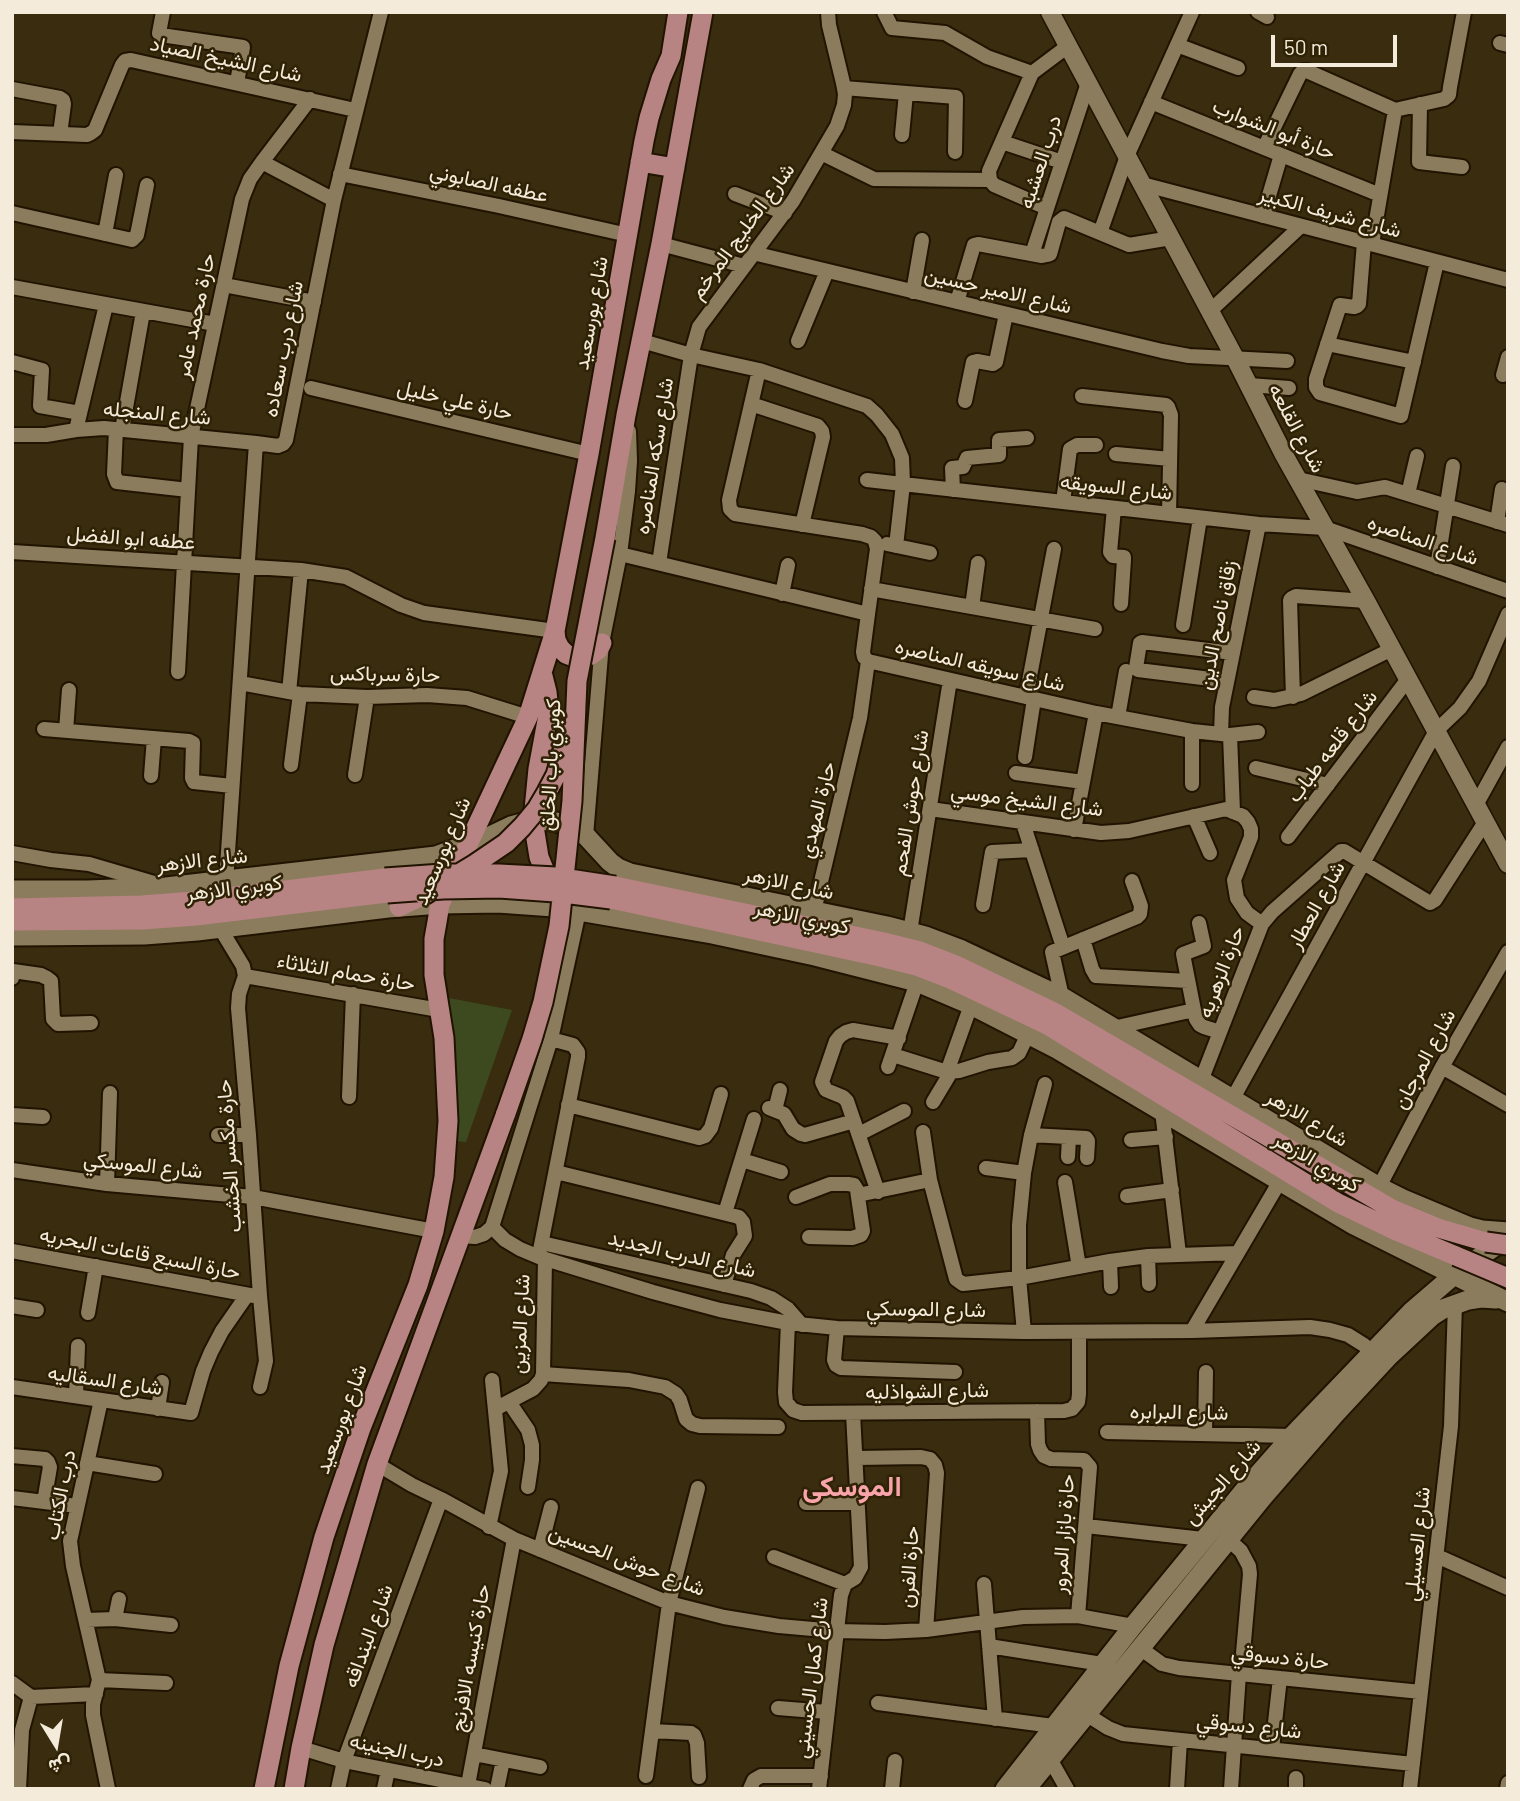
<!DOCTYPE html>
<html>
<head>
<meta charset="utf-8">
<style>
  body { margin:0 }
  #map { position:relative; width:1520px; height:1801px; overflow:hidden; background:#392c0f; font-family:Barlow,Vazirmatn,sans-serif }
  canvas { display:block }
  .frame { position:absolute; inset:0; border:14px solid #f4ebdb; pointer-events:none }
  .north { position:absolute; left:21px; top:1710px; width:70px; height:70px; -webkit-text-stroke:5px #2f2205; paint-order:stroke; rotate:169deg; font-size:19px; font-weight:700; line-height:28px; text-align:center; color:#f4ebdb }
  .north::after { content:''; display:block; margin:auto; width:24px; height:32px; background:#f4ebdb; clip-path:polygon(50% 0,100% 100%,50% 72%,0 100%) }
  .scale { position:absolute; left:1271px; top:35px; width:126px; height:32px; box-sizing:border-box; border:4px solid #f4ebdb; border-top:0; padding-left:9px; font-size:21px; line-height:24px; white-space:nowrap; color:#f4ebdb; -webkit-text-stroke:5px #2f2205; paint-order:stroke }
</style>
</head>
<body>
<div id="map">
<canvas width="1520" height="1801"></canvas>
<div class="frame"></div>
<div class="north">ش</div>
<div class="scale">50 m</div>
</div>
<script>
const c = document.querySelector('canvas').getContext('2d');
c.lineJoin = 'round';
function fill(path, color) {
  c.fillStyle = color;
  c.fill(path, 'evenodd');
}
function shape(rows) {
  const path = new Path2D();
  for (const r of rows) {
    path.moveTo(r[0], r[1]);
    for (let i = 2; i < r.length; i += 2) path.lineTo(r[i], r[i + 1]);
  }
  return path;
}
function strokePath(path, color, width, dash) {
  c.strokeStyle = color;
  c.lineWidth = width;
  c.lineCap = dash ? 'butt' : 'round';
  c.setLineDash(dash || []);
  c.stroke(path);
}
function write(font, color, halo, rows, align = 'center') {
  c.font = font + ' Barlow,Vazirmatn,sans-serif';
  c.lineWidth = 5;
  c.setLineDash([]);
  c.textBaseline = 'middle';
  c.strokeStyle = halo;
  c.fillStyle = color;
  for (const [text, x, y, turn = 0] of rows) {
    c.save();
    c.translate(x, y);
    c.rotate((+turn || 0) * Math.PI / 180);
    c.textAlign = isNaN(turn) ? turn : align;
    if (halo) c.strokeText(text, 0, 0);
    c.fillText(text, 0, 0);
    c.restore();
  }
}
const green = shape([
  [449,998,512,1010,466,1142,456,1141,457,1076]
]);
const primaryTunnel = shape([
  [1232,1126,1384,1215]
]);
const minor = shape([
  [163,12,159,33,161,35,243,47,237,83],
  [884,12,892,28,945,33,987,57,1032,73],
  [1258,12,1267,17],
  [1500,43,1508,45],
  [1177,45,1238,68],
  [844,88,956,97,955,152],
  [12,89,60,98,63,100,64,104,60,134],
  [1151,102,1380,195],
  [1420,104,1419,162,1462,167],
  [12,132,87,135,91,133,95,130,122,65,125,61,131,60,355,110],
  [902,135,906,93],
  [1002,142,1062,162],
  [1264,148,1300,74,1303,71,1307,71,1395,110,1444,99,1449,95,1450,87,1464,12],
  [821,153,874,179,990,180],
  [262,162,334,200],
  [340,174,499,206,628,235],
  [1142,184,1508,280],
  [735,194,785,213],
  [1047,208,994,185,990,180,989,171,1032,73,1068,46],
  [12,213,132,240,137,235,147,185],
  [1263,216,1281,155],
  [1100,233,1127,156,1192,12],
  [105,234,116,175],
  [1364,242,1359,304,1357,306,1354,307,1340,305,1316,379,1316,387,1320,393,1401,416,1437,262],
  [661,244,744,266],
  [1372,244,1395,110],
  [753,253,1162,351,1189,356,1287,361],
  [1032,254,1088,83],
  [224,285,314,302],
  [12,287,215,324],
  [913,292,922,240],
  [957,302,974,245,978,244,1042,256,1047,255,1050,254,1059,222,1064,218,1129,245,1171,238],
  [1210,311,1301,226],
  [642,341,691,355,759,370,867,406,877,415,892,434,902,458,903,484,896,546],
  [798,341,827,271],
  [1327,344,1414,362],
  [12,362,42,370,40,406,80,413],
  [759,370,729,500,730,509,735,514,862,534,871,537,875,541,877,549,868,614],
  [1503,375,1508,357],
  [1249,385,1289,388],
  [311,388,589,454],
  [1082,396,1166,405,1168,407,1171,415,1169,514],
  [965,401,973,362,977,361,993,364,996,362,1006,314],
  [751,404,818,426,822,431,823,437,802,525],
  [116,429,114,474,117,482,188,490],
  [76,430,106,305],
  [122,430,143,312],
  [12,435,46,435,76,430,104,428,256,443],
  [1116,454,1170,459],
  [1298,479,1357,492,1385,487,1508,525],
  [867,480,1259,524,1325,528,1508,591],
  [953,490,952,468,963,467,967,458,999,455,999,440,1027,438],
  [1408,494,1417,456],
  [1063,502,1070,449,1077,445,1096,445],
  [1114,508,1110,552,1113,556,1124,557,1124,560,1121,604],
  [1497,522,1502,489],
  [887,544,930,553],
  [12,552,301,570,346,577,401,605,424,613,555,631],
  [620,554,868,614,863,652,864,657,868,661,1096,713,1192,731,1221,734,1230,735,1258,732],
  [659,563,691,355,699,327,793,201,837,126,844,105,845,94,843,83,829,25,828,12],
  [1437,567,1453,466],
  [871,589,1095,629],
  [782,594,788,565],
  [972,607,978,563],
  [1183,625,1200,518],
  [178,672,191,437,242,199,250,179,262,162,310,99],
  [1227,681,1138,670,1136,668,1140,643,1142,642,1233,653],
  [240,683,300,694,367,697,427,695,467,698,528,717],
  [289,692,301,570],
  [1026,697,1054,549],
  [1254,697,1274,700,1301,694,1392,649],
  [1293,697,1290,600,1292,598,1296,596,1366,601],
  [1118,717,1126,671],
  [44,729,189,741,193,743,192,778,194,782,232,786],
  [66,731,69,690],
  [1221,734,1222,707,1259,524],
  [1230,735,1233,812],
  [1025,757,1034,699],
  [291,765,300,694],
  [1256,768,1328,785],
  [1016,773,1083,782],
  [355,775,367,697],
  [151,776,154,738],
  [1192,784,1192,731],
  [1476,805,1508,747],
  [930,809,1101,833,1129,831,1226,809,1243,816,1248,822,1251,829,1251,837,1234,880,1237,898,1247,913,1262,924],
  [1194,816,1210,853],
  [1023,823,1063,947],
  [1074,830,1096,713],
  [586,836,602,643,620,554,628,491,630,461,629,431],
  [1288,837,1408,679],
  [12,853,51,860,89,864,154,883],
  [226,881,256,443,278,446,283,444,286,440,334,200,381,12],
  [983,905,992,852,1032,850],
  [814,911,860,718,868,661],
  [1199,923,1204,946,1183,954,1194,1010,1196,1019,1200,1025,1204,1027,1220,1032],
  [220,928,243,966,245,976,239,994,238,1008,249,1135,260,1296,265,1351,266,1361,260,1387],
  [910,932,950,680],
  [1083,939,1092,969,1096,976,1188,981],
  [245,976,439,1010],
  [12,978,13,971,41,975,47,978,51,981,53,1019,58,1024,91,1023],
  [1062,997,1052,952,1137,917,1140,914,1141,906,1132,881],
  [1113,1028,1194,1010],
  [893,1055,947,1072,959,1071,988,1062,1012,1058,1019,1053,1028,1034],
  [888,1067,917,982],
  [1442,1067,1508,1105],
  [947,1072,971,1005],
  [1201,1081,1262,924,1272,912,1341,851,1344,851,1430,903,1435,900,1485,822],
  [349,1097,353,994],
  [1232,1100,1436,731,1460,708,1479,681,1508,614],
  [933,1102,951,1072],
  [568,1105,699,1138,705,1136,711,1128,721,1094],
  [769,1108,784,1114,793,1129,801,1134,805,1135,854,1121],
  [775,1110,780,1090],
  [1162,1111,1179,1254],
  [12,1115,43,1117],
  [923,1132,930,1180,956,1279,963,1284,1019,1278,1110,1261,1148,1256,1238,1253],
  [859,1134,904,1111],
  [218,1135,249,1135],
  [1031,1135,1086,1138,1088,1141,1087,1158],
  [1131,1140,1166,1137],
  [1068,1157,1069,1137],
  [742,1160,781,1172],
  [986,1168,1024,1173],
  [12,1170,107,1184,253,1197,434,1231],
  [556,1172,739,1217,743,1222,745,1236,733,1255,724,1285],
  [1065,1182,1079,1267],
  [107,1184,110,1093],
  [1379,1187,1442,1067,1508,952],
  [878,1192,847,1101,843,1097,826,1090,822,1082,836,1041,840,1036,846,1032,853,1030,899,1038],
  [858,1195,930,1180],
  [1127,1196,1172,1190],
  [796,1197,830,1184,848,1184,854,1185,857,1190,863,1231,861,1235,852,1238,809,1237],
  [725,1213,754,1119],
  [492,1227,505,1240,520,1249,539,1257,653,1292,720,1310,788,1323,837,1328,1024,1332,1192,1331,1310,1327,1330,1330,1348,1335,1364,1345,1371,1352],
  [460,1236,475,1237,484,1234,492,1227,551,1039,579,911],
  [542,1243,751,1291,771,1298,788,1309,802,1325],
  [540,1250,578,1057,578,1052,573,1045,551,1039],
  [12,1251,255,1296],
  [1148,1256,1149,1284],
  [1110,1261,1111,1287],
  [12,1306,37,1310],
  [88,1313,96,1266],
  [788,1323,785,1392,786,1402,793,1410,802,1413,1064,1411,1072,1409,1078,1402,1079,1394,1079,1332],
  [837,1328,834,1360,836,1365,841,1368,955,1372],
  [1192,1331,1280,1181],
  [1024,1332,1019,1278,1019,1225,1024,1173,1031,1135,1045,1084],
  [543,1374,629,1380,665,1387,676,1394,680,1400,686,1419,692,1424,700,1426,778,1427],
  [12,1387,191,1413,203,1371,211,1352,222,1331,247,1295],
  [76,1396,78,1346],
  [101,1400,70,1541,73,1566,99,1680,93,1704,93,1715,108,1789],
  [509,1402,528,1430,532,1445,532,1460,528,1487],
  [158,1409,162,1382],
  [495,1409,533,1389,541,1380,543,1374,545,1259],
  [1037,1411,1038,1444,1040,1450,1044,1456,1051,1459,1084,1460,1090,1467,1078,1616],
  [1107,1432,1292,1436],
  [1205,1433,1206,1372],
  [12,1456,45,1459,48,1462,50,1467,44,1502],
  [856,1458,921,1457,930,1459,935,1465,937,1473,926,1630],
  [87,1463,155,1474],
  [377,1464,412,1485,441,1499,514,1539,669,1603,724,1617,779,1626,835,1631,885,1632,926,1630,1023,1617,1078,1616,1133,1626],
  [12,1498,77,1506],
  [806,1503,858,1503],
  [1086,1526,1203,1539],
  [489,1527,501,1471,492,1380],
  [1229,1540,1241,1551,1249,1566,1250,1574,1243,1653],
  [540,1550,551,1507],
  [1437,1556,1508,1588],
  [774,1557,845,1584],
  [984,1584,995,1719],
  [115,1619,119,1599],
  [86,1620,115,1619,171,1625],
  [989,1646,1102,1664],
  [1140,1648,1162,1664,1179,1668,1421,1692],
  [99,1680,166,1683],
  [12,1683,31,1697,96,1694],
  [878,1703,1053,1726],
  [778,1708,827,1712],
  [1086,1714,1108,1728,1123,1734,1413,1764],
  [652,1731,691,1733,694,1735,697,1743,699,1777],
  [301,1748,344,1761,485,1789],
  [1272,1749,1280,1678],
  [474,1754,540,1767],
  [1050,1759,1067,1789],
  [646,1776,669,1603,698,1488],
  [468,1785,514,1539],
  [19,1789,22,1730,31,1697],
  [338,1789,344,1761,441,1499],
  [384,1789,388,1770],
  [497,1789,503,1760],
  [750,1789,754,1780,761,1776,821,1776],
  [819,1789,841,1595,845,1584,855,1578,861,1567,853,1413],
  [892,1789,895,1761],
  [1177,1789,1180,1740],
  [1231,1789,1239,1674],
  [1296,1789,1296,1778],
  [1410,1789,1451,1426,1455,1304],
  [1507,1789,1508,1783]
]);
const tertiary = shape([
  [1050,12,1235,358,1283,453,1366,601,1508,864]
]);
const secondary = shape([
  [12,890,88,890,166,887,436,856,490,836,511,826,533,820,553,821,569,826,586,836,610,862,618,868,630,873,887,926,925,936,962,950,1062,997,1379,1187,1403,1199,1470,1227,1482,1230,1508,1232],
  [12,936,144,935,197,931,388,908,440,904,498,903,554,907,579,911,712,934,815,956,917,982,971,1005,1057,1049,1354,1225,1508,1302],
  [1005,1789,1133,1626,1247,1487,1292,1436,1411,1312,1454,1275,1507,1238],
  [1026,1789,1263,1497,1336,1413,1389,1356,1432,1316,1443,1309,1468,1300,1481,1298,1496,1299]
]);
const primary = shape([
  [640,162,675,168],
  [605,538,626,415,661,244,703,12],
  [555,631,556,640,560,648,566,654,574,657,583,658,591,655,598,650,602,643],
  [543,676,547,692,549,710,538,769,533,820,539,857,552,889],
  [615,886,884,942,920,951,956,965,1054,1012,1392,1209,1438,1228,1486,1242],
  [611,899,880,957,916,966,950,979,1047,1025,1338,1203,1394,1230,1456,1256],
  [399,907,424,895],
  [12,908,142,905,194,901,385,878],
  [12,921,143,920,196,916,387,893],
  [264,1789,289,1666,324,1537,361,1428,418,1285,434,1231,444,1177,448,1121,444,1038,434,975,434,939,437,922,440,904,528,717,555,631,589,454,644,141,649,118,661,79,671,56,678,12],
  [294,1789,301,1748,324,1645,377,1464,506,1113]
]);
const primaryBridge = shape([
  [385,878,442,874,499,874,556,877,615,886],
  [387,893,443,889,499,888,555,892,611,899],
  [424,895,475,864,506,843,522,827,537,809,547,792,556,775,568,734],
  [506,1113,532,1039,543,1002,559,926,572,801,577,681,605,538],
  [1486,1242,1508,1245],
  [1456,1256,1508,1278]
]);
const streetNames = [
  ["شارع الشيخ الصياد",226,59,12],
  ["حارة أبو الشوارب",1274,129,22],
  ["درب العشبه",1040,162,-72],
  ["عطفه الصابوني",489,183,12],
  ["شارع شريف الكبير",1330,212,15],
  ["شارع الخليج المرخم",742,231,-54],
  ["شارع الامير حسين",998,290,13],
  ["شارع بورسعيد",591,313,-80],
  ["حارة محمد عامر",195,316,-78],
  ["شارع درب سعاده",283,349,-79],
  ["حارة علي خليل",455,400,13],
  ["شارع المنجله",157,413,5],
  ["شارع القلعه",1297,428,62],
  ["شارع سكه المناصره",654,456,-81],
  ["شارع السويقه",1116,487,6],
  ["عطفه ابو الفضل",131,538,4],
  ["شارع المناصره",1423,540,19],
  ["زقاق ناصح الدين",1217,625,-79],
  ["شارع سويقه المناصره",980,665,13],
  ["حارة سرباكس",385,674,1],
  ["شارع قلعه طباب",1332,746,-53],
  ["كوبري باب الخلق",550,765,-87],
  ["شارع الشيخ موسي",1027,800,7],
  ["شارع حوش الفحم",910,803,-81],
  ["حارة المهدي",817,810,-76],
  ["شارع بورسعيد",442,851,-67],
  ["شارع الازهر",202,860,-6],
  ["شارع الازهر",789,883,12],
  ["كوبري الازهر",234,888,-7],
  ["شارع العطار",1316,905,-61],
  ["كوبري الازهر",802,917,12],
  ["حارة حمام الثلاثاء",346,972,10],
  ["حارة الزهريه",1221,972,-69],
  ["شارع المرجان",1424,1059,-62],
  ["شارع الازهر",1307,1118,31],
  ["حارة مكسر الخشب",229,1156,-94],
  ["كوبري الازهر",1317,1162,31],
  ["شارع الموسكي",143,1165,6],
  ["حارة السبع قاعات البحريه",140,1253,11],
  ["شارع الدرب الجديد",682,1254,13],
  ["شارع الموسكي",926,1309,1],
  ["شارع المزين",520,1324,-87],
  ["شارع السقاليه",105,1380,8],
  ["شارع الشواذليه",927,1391,-1],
  ["شارع البرابره",1179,1412,1],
  ["شارع بورسعيد",341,1419,-70],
  ["شارع الجيش",1222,1482,-49],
  ["درب الكتاب",60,1495,-79],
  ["حارة بازار المرور",1063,1534,-86],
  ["شارع العسيلي",1417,1544,-84],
  ["شارع حوش الحسين",627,1560,21],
  ["حارة الفرن",909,1567,-86],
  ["شارع البنداقه",368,1636,-70],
  ["حارة دسوقي",1280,1657,6],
  ["حارة كنيسه الافرنج",470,1658,-80],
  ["شارع كمال الحسيني",811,1678,-83],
  ["شارع دسوقي",1249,1726,6],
  ["درب الجنينه",397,1750,12]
];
const districtNames = [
  ["الموسكى",852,1487]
];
fill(green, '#3d491f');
strokePath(primaryTunnel, '#55492e', 19, [19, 10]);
strokePath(minor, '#201400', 18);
strokePath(tertiary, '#201400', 21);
strokePath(secondary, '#201400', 23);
strokePath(primary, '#201400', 23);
strokePath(minor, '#8c7c5e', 14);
strokePath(tertiary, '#8c7c5e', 18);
strokePath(secondary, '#8c7c5e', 19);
strokePath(primary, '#b78483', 19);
strokePath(primaryBridge, '#201400', 23, []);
strokePath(primaryBridge, '#b78483', 19);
write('21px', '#f4ebdb', '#2f2205', streetNames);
write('bold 28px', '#f8a4aa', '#2f2205', districtNames);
</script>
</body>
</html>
